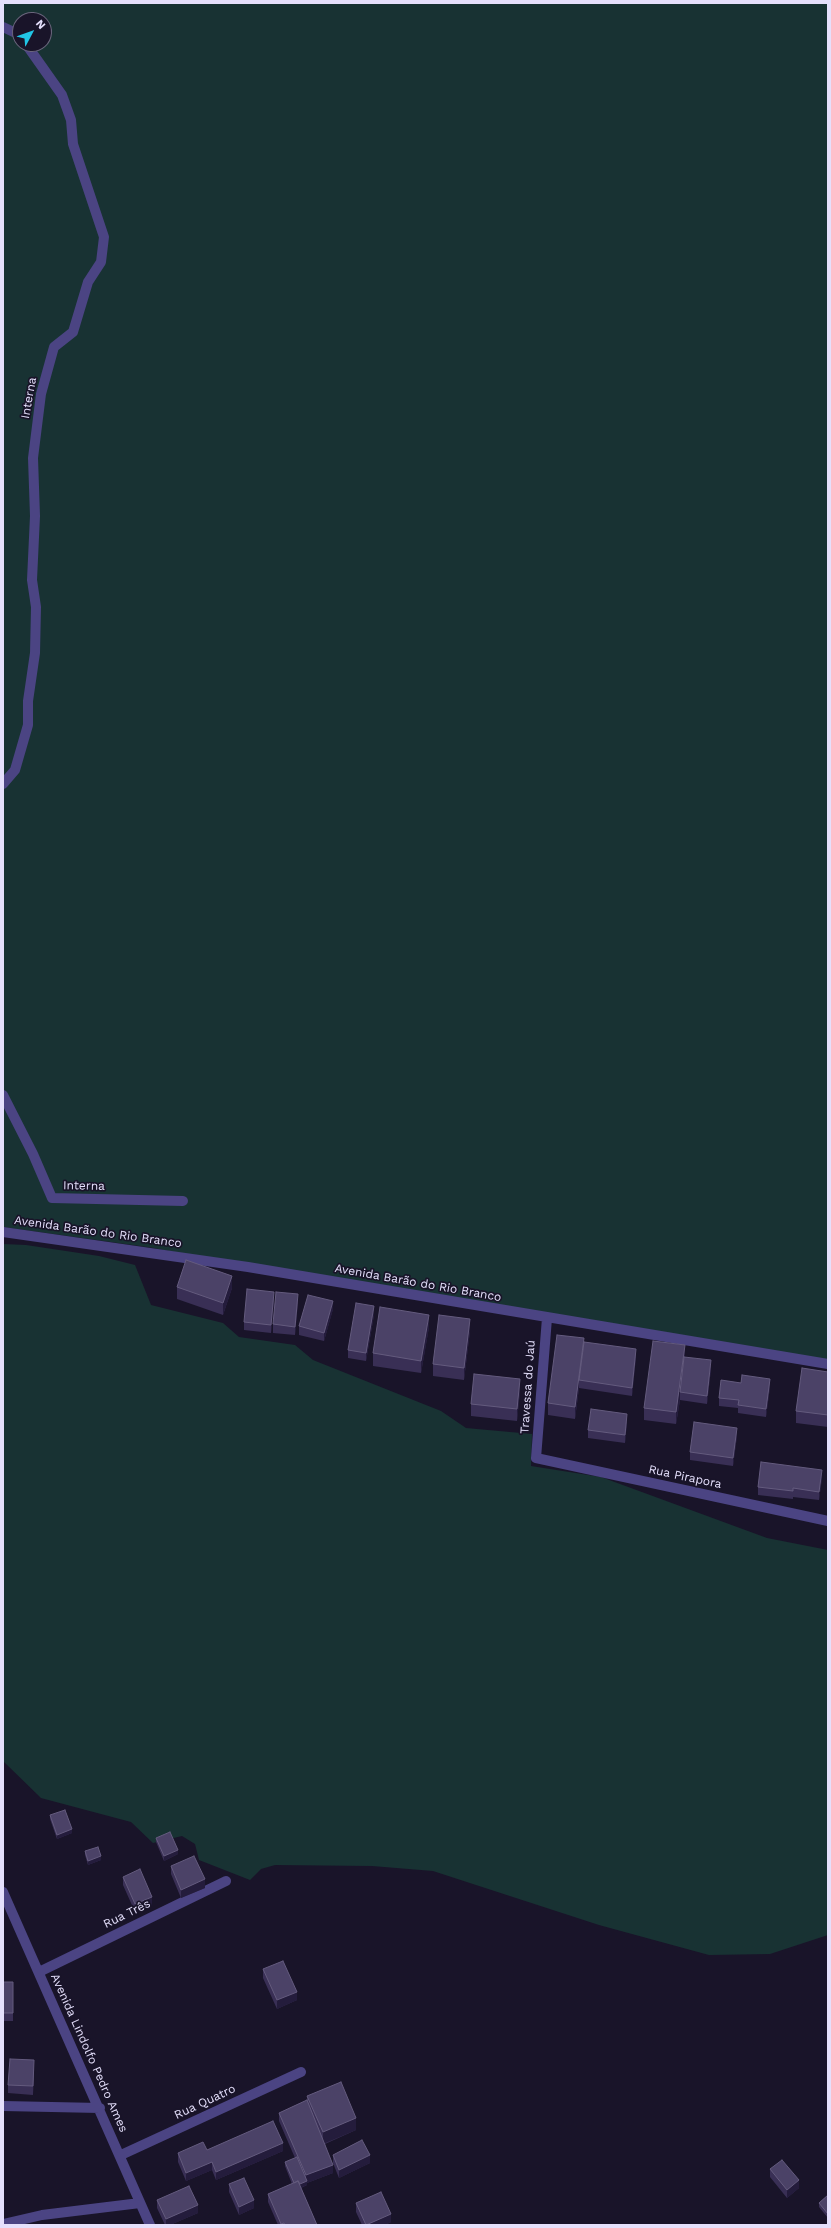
<!DOCTYPE html>
<html>
<head>
<meta charset="utf-8">
<style>
  body { margin:0 }
  #map { position:relative; width:831px; height:2228px; overflow:hidden; background:#191429; font-family:"Work Sans",sans-serif }
  canvas { display:block }
  .frame { position:absolute; inset:0; border:4px solid #e5e0fc; pointer-events:none }
  .north { position:absolute; left:12px; top:12px; width:40px; height:40px; box-sizing:border-box; background:#191429; border:1px solid #6b667d; border-radius:50%; rotate:49deg; font-size:11px; font-weight:700; line-height:16px; text-align:center; color:#e5e0fc }
  .north::after { content:''; display:block; margin:auto; width:14px; height:18px; background:#21c5e6; clip-path:polygon(50% 0,100% 100%,50% 72%,0 100%) }
</style>
</head>
<body>
<div id="map">
<canvas width="831" height="2228"></canvas>
<div class="frame"></div>
<div class="north">N</div>
</div>
<script>
const c = document.querySelector('canvas').getContext('2d');
c.lineJoin = 'round';
function fill(path, color) {
  c.fillStyle = color;
  c.fill(path, 'evenodd');
}
function shape(rows) {
  const path = new Path2D();
  for (const r of rows) {
    path.moveTo(r[0], r[1]);
    for (let i = 2; i < r.length; i += 2) path.lineTo(r[i], r[i + 1]);
  }
  return path;
}
function strokePath(path, color, width, dash) {
  c.strokeStyle = color;
  c.lineWidth = width;
  c.lineCap = dash ? 'butt' : 'round';
  c.setLineDash(dash || []);
  c.stroke(path);
}
function write(font, color, halo, rows, align = 'center') {
  c.font = font + ' "Work Sans",sans-serif';
  c.lineWidth = 3.5;
  c.setLineDash([]);
  c.textBaseline = 'middle';
  c.strokeStyle = halo;
  c.fillStyle = color;
  for (const [text, x, y, turn = 0] of rows) {
    c.save();
    c.translate(x, y);
    c.rotate((+turn || 0) * Math.PI / 180);
    c.textAlign = isNaN(turn) ? turn : align;
    if (halo) c.strokeText(text, 0, 0);
    c.fillText(text, 0, 0);
    c.restore();
  }
}
const green = shape([
  [3,3,828,3,828,1360,248,1267,154,1248,3,1227],
  [20,20,44,20,44,44,20,44],
  [3,1244,26,1245,99,1256,135,1265,151,1305,223,1323,239,1337,295,1345,313,1360,441,1411,466,1428,532,1434,531,1466,601,1477,767,1538,828,1550,828,1935,770,1954,709,1955,599,1925,433,1871,372,1866,275,1865,261,1869,250,1880,199,1860,195,1844,182,1836,153,1843,131,1822,41,1798,3,1761]
]);
const minor = shape([
  [3,27,20,35],
  [3,784,15,770,28,725,28,701,35,653,36,607,32,580,35,516,33,458,41,394,54,347,73,332,88,282,101,262,104,237,73,144,71,120,62,95,26,44],
  [3,1095,33,1154,52,1198,183,1201],
  [3,1232,248,1267,828,1364],
  [547,1318,536,1458,828,1521],
  [3,1892,150,2225],
  [39,1972,226,1881],
  [3,2106,100,2108],
  [121,2155,301,2072],
  [3,2224,42,2215,140,2203]
]);
const wall = shape([
  [177,1287,232,1288,223,1315,177,1299],
  [274,1300,271,1333,244,1330,244,1322],
  [298,1302,295,1335,273,1333,273,1324],
  [333,1309,324,1341,299,1335,299,1326],
  [374,1315,366,1361,348,1358,348,1350],
  [429,1327,421,1373,373,1366,373,1353],
  [470,1331,464,1380,433,1376,433,1364],
  [584,1342,636,1357,632,1396,579,1388,575,1419,548,1415,548,1403],
  [685,1357,711,1369,707,1404,680,1400,676,1424,644,1420,644,1408],
  [828,1372,828,1427,796,1423,796,1411],
  [741,1383,770,1387,766,1417,738,1413,738,1408,719,1406,719,1398],
  [520,1391,517,1421,471,1416,471,1404],
  [627,1422,625,1443,588,1438,588,1430],
  [737,1436,733,1466,690,1460,690,1452],
  [822,1478,819,1500,793,1497,793,1499,758,1495,758,1487],
  [50,1815,72,1833,57,1839,50,1819],
  [156,1838,178,1854,164,1861,156,1842],
  [85,1851,101,1860,88,1865,85,1855],
  [171,1866,205,1888,181,1898,171,1874],
  [123,1877,152,1905,135,1912,123,1885],
  [263,1969,297,2000,277,2009,263,1978],
  [3,1982,13,1982,13,2021,3,2021],
  [34,2069,33,2095,8,2093,8,2085],
  [307,2096,356,2130,325,2144,333,2173,307,2183,307,2185,301,2188,317,2225,278,2225,268,2202,268,2194,292,2184,285,2166,285,2162,295,2158,279,2121,279,2113,307,2100],
  [207,2150,283,2151,216,2180,212,2170,186,2181,178,2162,178,2153],
  [333,2155,370,2163,339,2178,333,2163],
  [770,2169,799,2188,787,2198,770,2177],
  [229,2184,254,2208,239,2215,229,2192],
  [828,2195,828,2218,819,2207,819,2203],
  [157,2200,198,2213,170,2225,165,2225,157,2208],
  [356,2203,391,2222,385,2225,362,2225,356,2212]
]);
const shadedWall = shape([
  [232,1276,232,1288,223,1315,223,1303],
  [274,1292,274,1300,271,1333,271,1325],
  [298,1294,298,1302,295,1335,295,1327],
  [333,1301,333,1309,324,1341,324,1333],
  [374,1306,374,1315,366,1361,366,1353],
  [429,1315,429,1327,421,1373,421,1361],
  [470,1319,470,1331,464,1380,464,1368],
  [584,1338,584,1350,579,1380,579,1388,575,1419,575,1407],
  [685,1345,685,1357,680,1392,680,1400,676,1424,676,1412],
  [636,1349,636,1357,632,1396,632,1388],
  [711,1360,711,1369,707,1404,707,1396],
  [520,1379,520,1391,517,1421,517,1409],
  [770,1379,770,1387,766,1417,766,1409],
  [627,1414,627,1422,625,1443,625,1435],
  [737,1428,737,1436,733,1466,733,1458],
  [822,1470,822,1478,819,1500,819,1492],
  [72,1829,72,1833,57,1839,57,1835],
  [178,1850,178,1854,164,1861,164,1856],
  [101,1856,101,1860,88,1865,88,1861],
  [205,1879,205,1888,181,1898,181,1890],
  [152,1897,152,1905,135,1912,135,1904],
  [297,1992,297,2000,277,2009,277,2000],
  [34,2060,34,2069,33,2095,33,2086],
  [356,2118,356,2130,323,2144,323,2132],
  [283,2143,283,2151,216,2180,216,2172],
  [370,2155,370,2163,339,2178,339,2170],
  [212,2162,212,2170,186,2181,186,2173],
  [333,2165,333,2173,307,2183,307,2185,295,2190,295,2186,306,2181,306,2175],
  [799,2180,799,2188,787,2198,787,2190],
  [254,2200,254,2208,239,2215,239,2207],
  [198,2205,198,2213,170,2225,166,2225,166,2219],
  [391,2214,391,2222,385,2225,366,2225]
]);
const building = shape([
  [186,1260,232,1276,223,1303,177,1287,186,1260],
  [247,1289,274,1292,271,1325,244,1322,247,1289],
  [276,1292,298,1294,295,1327,273,1324,276,1292],
  [308,1295,333,1301,324,1333,299,1326,308,1295],
  [356,1303,374,1306,366,1353,348,1350,356,1303],
  [380,1307,429,1315,421,1361,373,1353,380,1307],
  [439,1315,470,1319,464,1368,433,1364,439,1315],
  [557,1335,584,1338,575,1407,548,1403,557,1335],
  [653,1341,685,1345,676,1412,644,1408,653,1341],
  [584,1342,636,1349,632,1388,579,1380,584,1342],
  [684,1357,711,1360,707,1396,680,1392,684,1357],
  [802,1368,828,1372,828,1415,796,1411,802,1368],
  [474,1374,520,1379,517,1409,471,1404,474,1374],
  [742,1375,770,1379,766,1409,738,1405,739,1400,719,1398,721,1380,741,1383,742,1375],
  [591,1409,627,1414,625,1435,588,1430,591,1409],
  [694,1422,737,1428,733,1458,690,1452,694,1422],
  [761,1462,822,1470,819,1492,793,1488,793,1491,758,1487,761,1462],
  [65,1810,72,1829,57,1835,50,1815,65,1810],
  [170,1832,178,1850,164,1856,156,1838,170,1832],
  [98,1847,101,1856,88,1861,85,1851,98,1847],
  [194,1856,205,1879,181,1890,171,1866,194,1856],
  [140,1869,152,1897,135,1904,123,1877,140,1869],
  [283,1961,297,1992,277,2000,263,1969,283,1961],
  [3,1982,13,1982,13,2013,3,2013,3,1982],
  [10,2059,34,2060,33,2086,8,2085,10,2059],
  [341,2082,356,2118,323,2132,307,2096,341,2082],
  [307,2100,333,2165,306,2175,279,2113,307,2100],
  [273,2121,283,2143,216,2172,212,2162,186,2173,178,2153,203,2142,207,2150,273,2121],
  [362,2140,370,2155,339,2170,333,2155,362,2140],
  [297,2157,307,2181,300,2184,298,2181,294,2183,285,2162,297,2157],
  [782,2160,799,2180,787,2190,770,2169,782,2160],
  [244,2178,254,2200,239,2207,229,2184,244,2178],
  [298,2181,317,2225,285,2225,284,2223,281,2224,268,2194,298,2181],
  [189,2186,198,2205,166,2219,157,2200,189,2186],
  [381,2192,391,2214,366,2225,356,2203,381,2192],
  [828,2195,828,2214,819,2203,828,2195]
]);
const streetNames = [
  ["Interna",29,398,-80],
  ["Interna",84,1186,1],
  ["Avenida Barão do Rio Branco",98,1232,8],
  ["Avenida Barão do Rio Branco",418,1283,10],
  ["Travessa do Jaú",528,1387,-86],
  ["Rua Pirapora",685,1477,12],
  ["Rua Três",127,1914,-26],
  ["Avenida Lindolfo Pedro Ames",89,2053,66],
  ["Rua Quatro",205,2102,-25]
];
fill(green, '#183233');
strokePath(minor, '#4b4483', 10);
fill(wall, '#392f55');
fill(shadedWall, '#241c3c');
fill(building, '#4b4267');
strokePath(building, '#645b7e', 1);
write('12px', '#e5e0fc', '#191429', streetNames);
</script>
</body>
</html>
